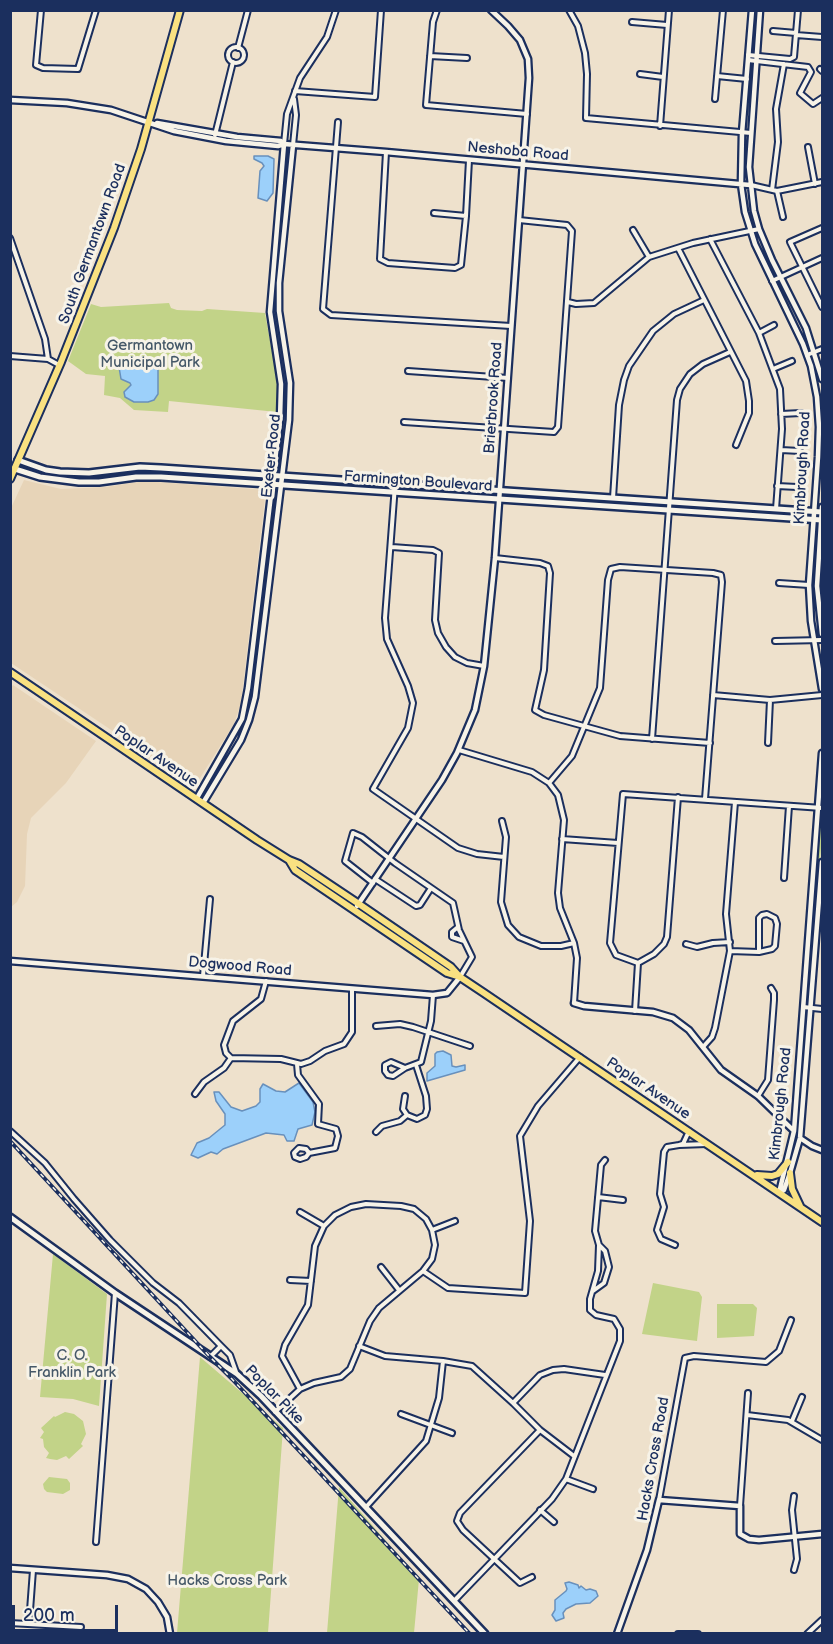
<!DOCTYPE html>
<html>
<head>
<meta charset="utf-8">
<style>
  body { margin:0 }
  #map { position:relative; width:833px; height:1644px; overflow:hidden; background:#eee1cc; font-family:"Balsamiq Sans",sans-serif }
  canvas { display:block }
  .frame { position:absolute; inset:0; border:12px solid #1b2f5e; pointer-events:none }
  .scale { position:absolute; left:12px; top:1605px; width:106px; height:27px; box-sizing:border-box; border:3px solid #1b2f5e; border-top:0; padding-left:8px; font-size:18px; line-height:21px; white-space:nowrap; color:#1b2f5e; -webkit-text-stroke:4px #f7f3e8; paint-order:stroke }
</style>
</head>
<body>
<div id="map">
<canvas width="833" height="1644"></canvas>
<div class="frame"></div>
<div class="scale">200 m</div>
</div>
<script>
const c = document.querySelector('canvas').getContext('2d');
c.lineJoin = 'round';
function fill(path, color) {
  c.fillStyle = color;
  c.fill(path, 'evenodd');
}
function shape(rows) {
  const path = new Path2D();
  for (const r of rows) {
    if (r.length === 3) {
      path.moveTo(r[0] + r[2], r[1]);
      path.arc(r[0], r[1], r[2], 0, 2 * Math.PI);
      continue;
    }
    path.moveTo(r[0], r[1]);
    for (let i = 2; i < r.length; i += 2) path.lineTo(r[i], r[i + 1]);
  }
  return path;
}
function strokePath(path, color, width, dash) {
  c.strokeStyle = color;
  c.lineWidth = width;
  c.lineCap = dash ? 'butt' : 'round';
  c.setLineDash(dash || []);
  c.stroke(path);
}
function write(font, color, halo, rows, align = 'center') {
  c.font = font + ' "Balsamiq Sans",sans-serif';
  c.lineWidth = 6;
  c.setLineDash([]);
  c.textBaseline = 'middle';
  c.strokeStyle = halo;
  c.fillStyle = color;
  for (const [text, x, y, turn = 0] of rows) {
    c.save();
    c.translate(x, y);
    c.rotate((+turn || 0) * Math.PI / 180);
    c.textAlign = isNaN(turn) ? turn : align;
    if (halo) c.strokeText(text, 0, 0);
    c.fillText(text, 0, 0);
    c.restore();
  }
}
const built = shape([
  [24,480,61,489,106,487,144,481,266,490,241,703,234,724,195,786,11,663,11,508],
  [13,685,96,741,66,783,31,818,27,834,25,886,17,902,11,907,10,689]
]);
const green = shape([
  [169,303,171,308,177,310,202,311,207,309,265,313,277,379,277,412,169,401,168,412,134,410,120,398,104,395,105,376,86,374,68,361,91,304,101,307],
  [821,815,821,848,809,1001,808,967],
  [53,1254,107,1294,99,1406,73,1399,40,1397],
  [653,1283,699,1292,702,1297,697,1341,642,1334],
  [717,1304,753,1304,757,1308,754,1336,717,1338],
  [200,1357,283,1428,268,1633,177,1633],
  [65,1412,74,1414,83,1421,86,1434,81,1444,83,1446,69,1459,66,1456,57,1460,50,1459,46,1458,49,1453,44,1447,43,1439,40,1438,44,1432,41,1428,54,1416,55,1417],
  [49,1477,67,1479,70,1483,70,1490,63,1494,47,1492,44,1489,43,1484],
  [339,1487,419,1579,414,1633,327,1633]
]);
const water = shape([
  [254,156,268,156,274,159,273,193,267,201,258,198,260,171,264,166,262,163,254,159,254,156],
  [122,365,134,365,158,369,158,394,154,400,148,402,134,402,125,397,124,392,131,385,130,383,121,379,119,367,122,365],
  [443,1051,451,1055,452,1066,456,1067,465,1065,465,1070,427,1081,427,1073,435,1066,435,1054,437,1052,443,1051],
  [299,1083,313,1102,315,1112,312,1125,298,1129,294,1141,287,1141,284,1135,266,1133,223,1149,217,1154,211,1152,198,1158,191,1155,197,1143,209,1138,225,1125,225,1114,216,1101,214,1092,219,1092,231,1107,242,1111,256,1106,260,1102,260,1089,263,1084,276,1091,285,1092,299,1083],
  [569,1582,578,1585,579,1588,581,1586,586,1590,590,1589,596,1591,598,1596,590,1603,576,1604,566,1609,563,1613,564,1618,556,1621,552,1615,555,1610,555,1600,566,1591,567,1589,565,1583,569,1582]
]);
const minor = shape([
  [41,10,36,65,43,68,78,69,96,10],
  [437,10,433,22,426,105,527,114],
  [569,10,578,26,585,53,587,74,586,118,751,133],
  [632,22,667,25],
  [773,31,796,33],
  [796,35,822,37],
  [236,55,8],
  [238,48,248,10],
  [748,55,790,59,794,57,798,10],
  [430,56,467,58],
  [748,60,808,67,811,72,800,93,813,104,822,98],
  [820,69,822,71],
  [640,74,663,77],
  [717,76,747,79],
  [295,91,375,97,381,10],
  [715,99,723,10],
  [338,122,323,309,331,315,511,326],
  [660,126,669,10],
  [215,135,233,62],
  [284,144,287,114,300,78,327,37,336,10],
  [293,145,296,115,294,99],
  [808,147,815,184],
  [386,152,380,259,388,263,455,268,461,265,466,216,469,160],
  [751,185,777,191,822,182],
  [772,190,778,142,776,109,784,64],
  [777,191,783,217],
  [434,213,466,216],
  [822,228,790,242,822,307],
  [633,230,649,257],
  [10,238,45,339,48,359],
  [710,239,759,333,780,389,782,429,776,509],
  [678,248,746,381,749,401,749,413,736,445],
  [772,281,822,258],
  [568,302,576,304,594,303,649,257,693,243,759,229],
  [759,333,774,325],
  [807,355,822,349],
  [10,356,48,359,59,365],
  [773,369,792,361],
  [408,371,508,378],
  [781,414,801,413],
  [404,422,554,432,558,427,572,231,567,225,519,220],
  [781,450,800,451],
  [395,485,385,618,387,639,408,686,413,703,408,728,373,789,458,848,477,854,504,857],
  [777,486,797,487],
  [613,498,619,405,624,380,629,366,653,331,674,314,704,300],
  [392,547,433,550,439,553,435,620,438,633,446,647,455,657,467,663,484,666],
  [495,558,540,563,548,566,550,573,544,670,535,710,544,715,620,736,710,743],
  [779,583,809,585],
  [775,641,822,640],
  [713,695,770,700,822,695],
  [652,739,677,400,680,389,690,374,703,364,730,352],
  [768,743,770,700],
  [459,750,532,772,549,783,558,795,564,820,558,893,560,908,574,943,577,958,574,1003],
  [549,783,572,756,600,688,608,580,611,569,620,567,713,573,721,575,722,582,705,799],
  [502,821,506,837,501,902,508,925,519,937,541,946,561,946,574,943],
  [562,839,618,843],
  [784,878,789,806],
  [375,879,416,906,420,905,431,888],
  [373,883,345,861,353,833,362,837,395,863,453,903,459,930,472,957,460,977],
  [458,927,452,932,452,937,464,941],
  [686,944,697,947,713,943,730,942],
  [730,951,759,952,772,949,775,946,777,924,775,918,767,914,762,915,759,918,759,952],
  [638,963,616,955,610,943,623,794,822,808],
  [638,963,654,954,664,944,667,937,678,797],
  [203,976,210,899],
  [266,981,261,999,233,1021,224,1045,226,1053,231,1058,281,1059,301,1064,310,1061,325,1051,344,1044,352,1032,352,989],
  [803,1007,822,1009],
  [635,1011,638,963],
  [376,1026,400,1024,413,1027,470,1046],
  [703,1047,712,1037,715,1028,730,951,726,914,735,802],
  [297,1064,298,1075,319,1104,318,1124,336,1129,338,1136,335,1148,309,1153,306,1149,299,1148,294,1153,295,1157,300,1159,306,1157,309,1153],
  [405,1068,393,1076,388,1075,385,1071,385,1065,391,1062,405,1068,421,1062,431,1021,433,995],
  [195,1094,204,1082,224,1068,231,1058],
  [405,1096,403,1109,407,1115,417,1119,425,1115,427,1109,426,1096,416,1065],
  [758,1096,768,1080,774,1000,774,993,771,988],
  [10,1131,45,1163,74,1199,110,1240,153,1283,179,1303,221,1346,230,1355,236,1372],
  [689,1131,683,1144,679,1145,707,1144],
  [376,1132,382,1126,400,1121,407,1115],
  [598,1197,623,1200],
  [300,1212,324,1226],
  [432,1230,455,1221],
  [599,1245,595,1231,601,1165,605,1160],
  [675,1245,661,1239,657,1230,664,1207,660,1194,664,1152,667,1147,679,1145],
  [381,1267,399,1290],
  [423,1271,448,1288,525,1293,530,1221,520,1136,538,1106,580,1057],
  [290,1280,311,1281],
  [359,1346,385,1356,443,1361,472,1366,513,1403,540,1430,574,1456],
  [210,1357,221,1346],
  [513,1403,540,1375,553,1370,564,1369,605,1375],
  [275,1412,300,1389,314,1383,341,1377,350,1369,370,1321,379,1308,423,1271,432,1259,435,1245,432,1230,426,1219,414,1209,401,1206,366,1204,351,1207,335,1215,324,1226,315,1246,308,1305,285,1345,282,1356,300,1389],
  [401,1414,452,1433],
  [747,1415,788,1420,822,1440],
  [792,1421,802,1397],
  [566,1479,593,1489],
  [659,1500,685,1358,694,1356,766,1362,779,1351,791,1320],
  [740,1506,748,1393],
  [366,1507,426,1441,439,1398,443,1361],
  [540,1510,554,1522],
  [96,1542,115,1293],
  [794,1570,797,1559,792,1510,794,1496],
  [532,1577,520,1583,463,1530,457,1521,460,1513,540,1430],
  [455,1600,552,1499,566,1479,620,1341,620,1329,614,1319,596,1315,590,1310,590,1299,598,1271,599,1245,605,1251,609,1267,604,1283,593,1291],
  [10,1623,81,1627],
  [29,1624,33,1570],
  [678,1634,698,1634],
  [807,1634,822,1620]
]);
const tertiary = shape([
  [752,10,742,133,741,184,745,212,755,244,803,344,811,366,817,397,819,427,818,457,809,585,811,621,822,689],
  [760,10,749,167,754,211,759,229,772,260,806,328,822,379],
  [10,100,67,103,111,110,174,131,226,141,278,146,284,144,386,152,750,185],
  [157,123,237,137,281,141,284,144],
  [822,507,817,586,822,634],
  [197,798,242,719,248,688,280,419,281,384,270,312,284,144],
  [203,803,241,740,249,720,255,697,289,420,290,383,279,311,279,283,293,145],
  [357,906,442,780,457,753,475,710,484,666,495,558,529,78,528,59,520,40,508,26,491,10],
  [10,961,433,995,447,993,460,977],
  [574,1003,584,1006,653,1012,673,1018,689,1030,721,1070,758,1096,794,1131],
  [800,1138,812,1146,822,1150],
  [779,1193,794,1131,822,753],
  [779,1193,784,1190,790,1173,800,1138,822,862],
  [10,1568,107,1575,128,1579,146,1589,158,1602,167,1617,170,1634],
  [617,1634,647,1550,659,1500,740,1506,740,1534,749,1539,759,1540,822,1534]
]);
const secondary = shape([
  [18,460,46,470,60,472,89,473,140,467,161,468,822,512],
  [15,469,40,477,79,482,99,482,136,477,161,477,822,520],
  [10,1217,115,1293,237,1374,261,1396,485,1634]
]);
const primary = shape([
  [10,479,61,362,114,228,141,149,180,10],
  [10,672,257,840,289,860,299,864,359,904,451,967,460,977],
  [289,860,295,870,447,973,460,977,484,993,822,1222],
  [790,1173,792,1189,800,1206],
  [757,1175,772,1176,778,1174,788,1162]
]);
const rail = shape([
  [10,1141,210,1357,232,1379,470,1634]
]);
const streetNames = [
  ["Neshoba Road",518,152,5],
  ["South Germantown Road",93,244,-70],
  ["Brierbrook Road",494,398,-86],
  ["Exeter Road",272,456,-84],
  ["Kimbrough Road",803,468,-87],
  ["Farmington Boulevard",418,482,4],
  ["Poplar Avenue",156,757,34],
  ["Dogwood Road",240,967,5],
  ["Poplar Avenue",648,1089,34],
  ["Kimbrough Road",781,1104,-84],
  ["Poplar Pike",274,1395,45],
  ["Hacks Cross Road",654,1459,-80]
];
const parkNames = [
  ["Germantown",150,346],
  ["Municipal Park",150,363],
  ["C. O.",72,1356],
  ["Franklin Park",72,1373],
  ["Hacks Cross Park",227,1581]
];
fill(built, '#e7d4b8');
fill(green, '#c2d388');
fill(water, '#9cd0fa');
strokePath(water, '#6890bc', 1.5);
strokePath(minor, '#1b2f5e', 8);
strokePath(tertiary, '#1b2f5e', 9);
strokePath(secondary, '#1b2f5e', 10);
strokePath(primary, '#1b2f5e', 10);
strokePath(minor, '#f7f3e8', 4);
strokePath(tertiary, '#f7f3e8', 4.5);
strokePath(secondary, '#f7f3e8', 5);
strokePath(primary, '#f9e181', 6);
strokePath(rail, '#1b2f5e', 4);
strokePath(rail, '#f7f3e8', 1.5, [4.5]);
write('15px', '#1b2f5e', '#f7f3e8', streetNames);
write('15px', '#455868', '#f7f3e8', parkNames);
</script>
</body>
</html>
